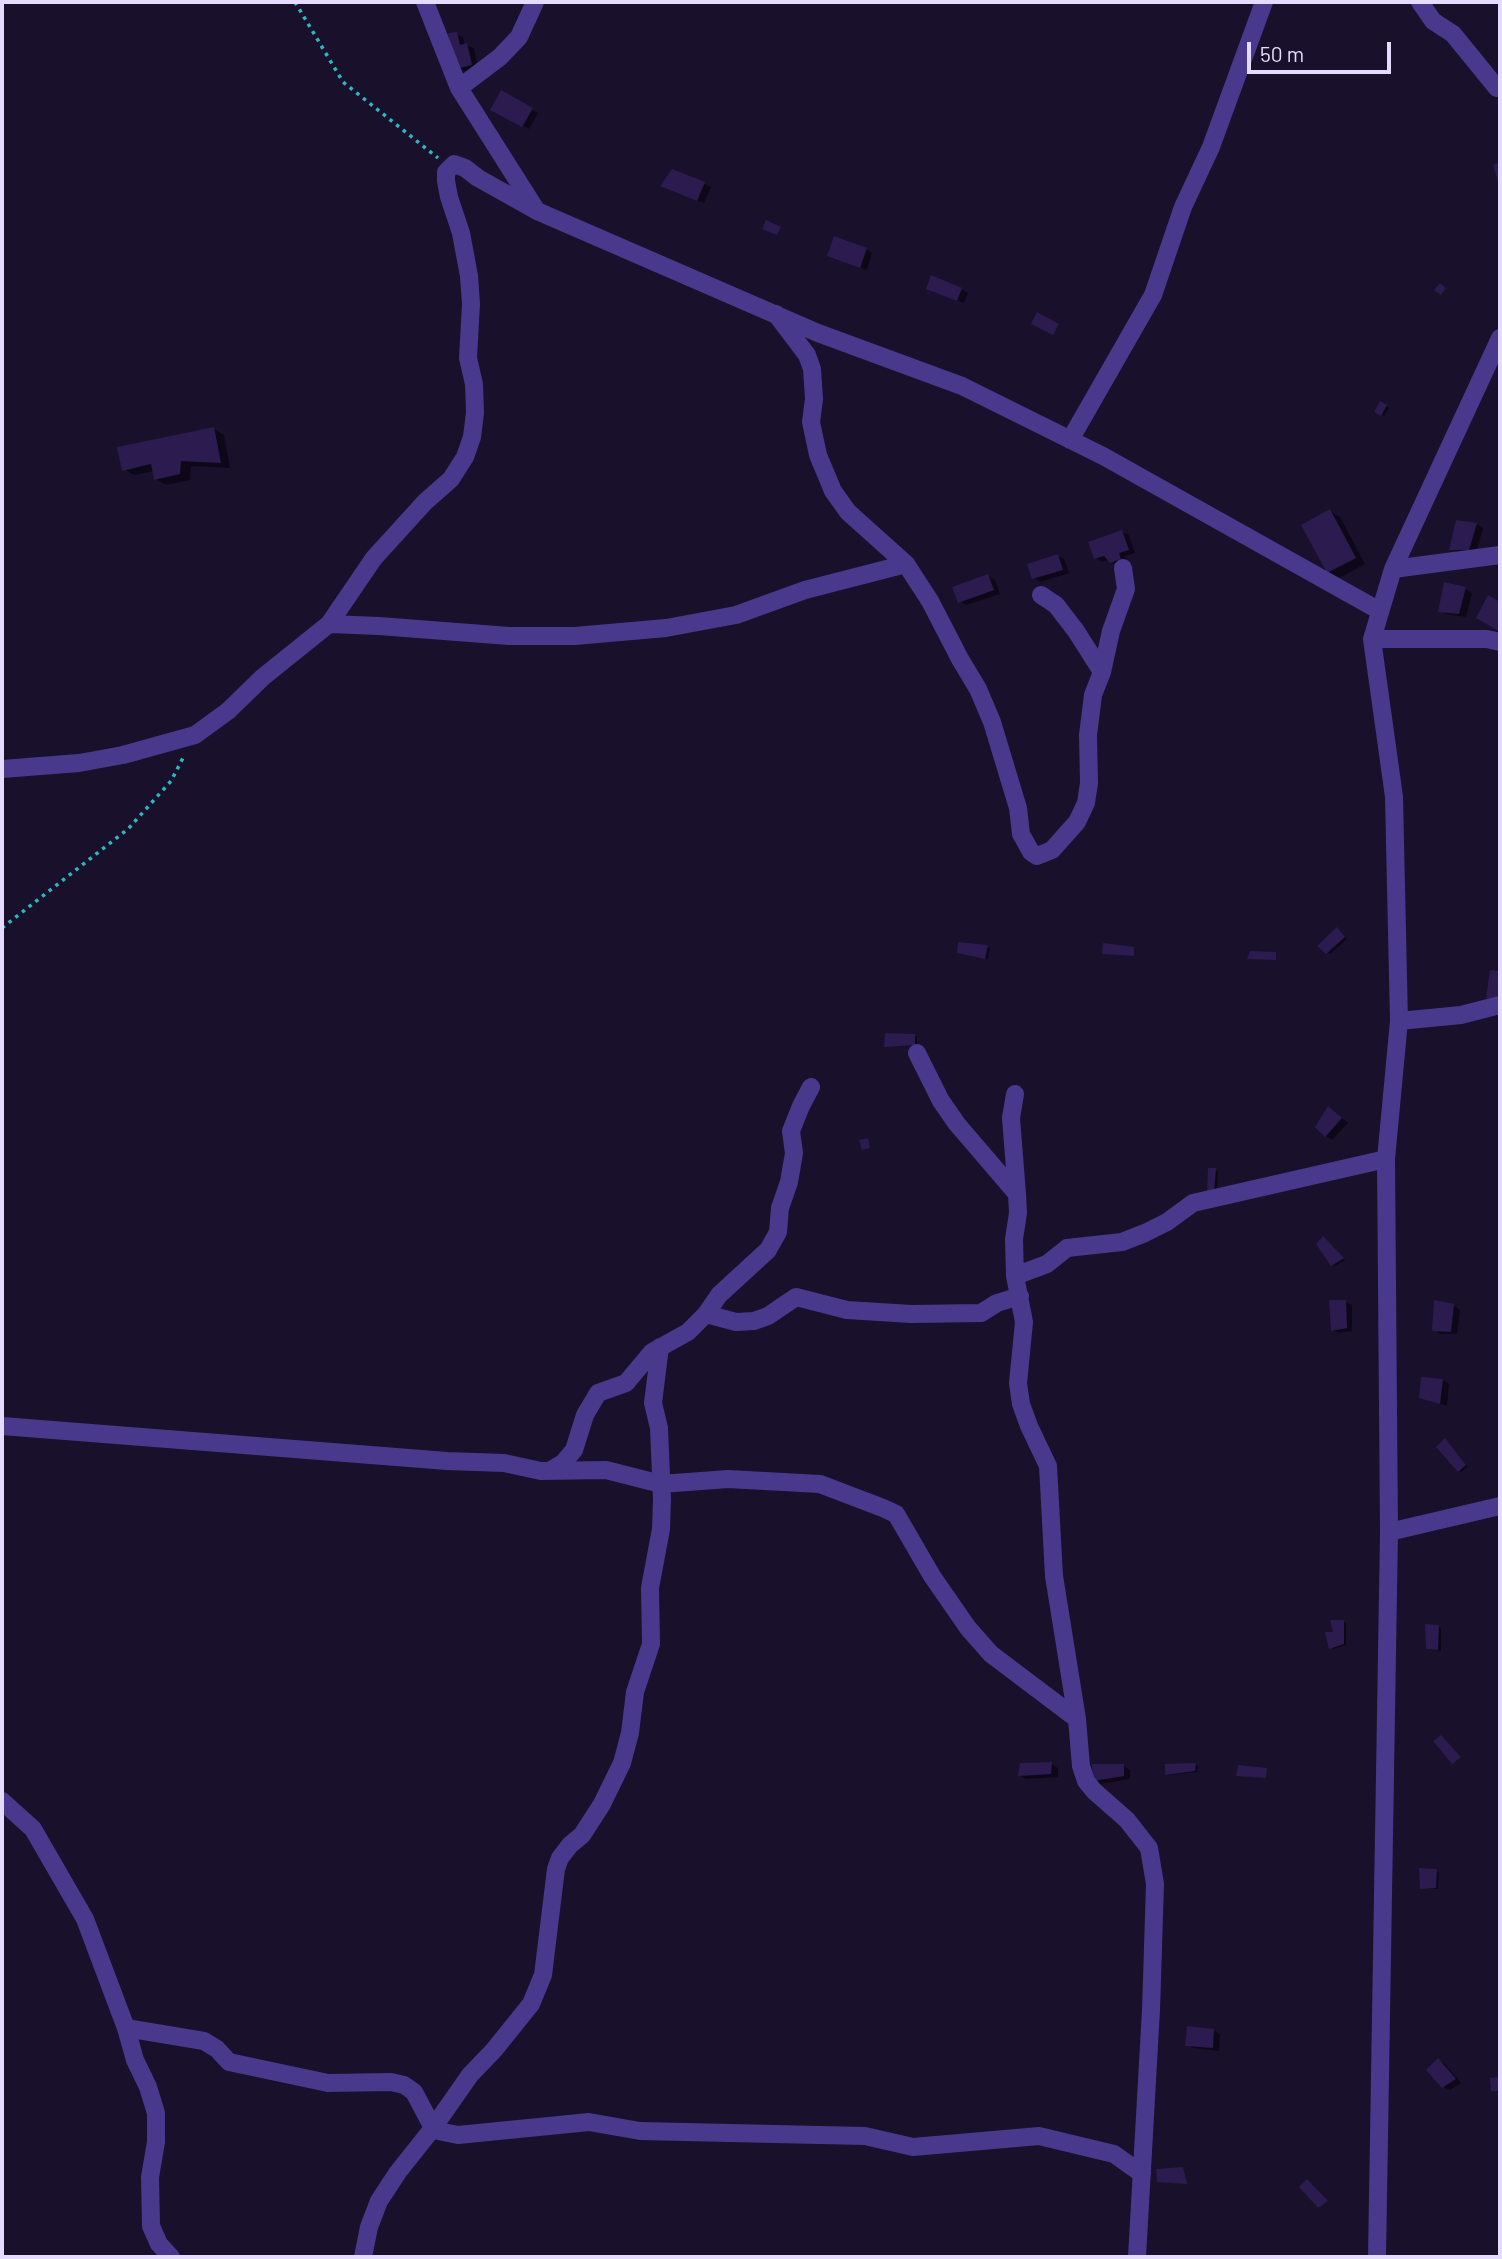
<!DOCTYPE html>
<html>
<head>
<meta charset="utf-8">
<style>
  body { margin:0 }
  #map { position:relative; width:1502px; height:2259px; overflow:hidden; background:#19102c; font-family:Barlow,sans-serif }
  canvas { display:block }
  .frame { position:absolute; inset:0; border:4px solid #e4dbff; pointer-events:none }
  .scale { position:absolute; left:1247px; top:42px; width:144px; height:32px; box-sizing:border-box; border:4px solid #e4dbff; border-top:0; padding-left:9px; font-size:21px; line-height:24px; white-space:nowrap; color:#e4dbff; -webkit-text-stroke:5px #19102c; paint-order:stroke }
</style>
</head>
<body>
<div id="map">
<canvas width="1502" height="2259"></canvas>
<div class="frame"></div>
<div class="scale">50 m</div>
</div>
<script>
const c = document.querySelector('canvas').getContext('2d');
c.lineJoin = 'round';
function fill(path, color) {
  c.fillStyle = color;
  c.fill(path, 'evenodd');
}
function shape(rows) {
  const path = new Path2D();
  for (const r of rows) {
    path.moveTo(r[0], r[1]);
    for (let i = 2; i < r.length; i += 2) path.lineTo(r[i], r[i + 1]);
  }
  return path;
}
function strokePath(path, color, width, dash) {
  c.strokeStyle = color;
  c.lineWidth = width;
  c.lineCap = dash ? 'butt' : 'round';
  c.setLineDash(dash || []);
  c.stroke(path);
}
const shadow = shape([
  [456,34,463,37,465,45,474,48,478,68,463,71,457,68],
  [502,93,538,113,529,129,493,109],
  [704,184,711,187,704,203,668,189],
  [866,249,872,253,867,270,829,256],
  [961,289,968,293,964,303,934,292],
  [1381,403,1389,408,1384,416,1376,411],
  [214,429,224,435,230,468,191,466,190,480,166,485,156,479,154,471,134,475,124,469],
  [1330,511,1340,517,1365,564,1339,578,1328,572],
  [1477,524,1483,528,1476,553,1458,552,1451,549],
  [1122,532,1129,535,1135,553,1125,556,1127,563,1118,566,1109,559,1102,562,1096,558],
  [1058,556,1064,559,1069,573,1040,582,1034,578],
  [988,576,995,580,1000,594,966,605,959,601],
  [1465,589,1472,593,1466,617,1446,614,1440,611],
  [1338,929,1347,939,1330,954,1327,952],
  [987,947,990,948,988,959,962,954],
  [914,1036,917,1037,917,1045,886,1046],
  [1329,1108,1348,1123,1332,1140,1326,1136],
  [1215,1170,1218,1172,1217,1193,1212,1193],
  [1326,1240,1345,1260,1335,1266,1333,1265],
  [1346,1302,1352,1305,1352,1331,1339,1333,1333,1330],
  [1454,1306,1460,1310,1457,1334,1440,1334,1434,1330],
  [1443,1380,1449,1384,1447,1406,1421,1397],
  [1445,1440,1468,1467,1461,1472,1459,1471],
  [1344,1622,1346,1623,1346,1645,1333,1649,1331,1647,1336,1633],
  [1439,1627,1441,1628,1441,1651,1430,1650,1427,1648],
  [1051,1764,1058,1768,1058,1777,1026,1779,1019,1775],
  [1195,1764,1198,1766,1197,1772,1169,1775,1167,1774],
  [1123,1766,1130,1770,1130,1779,1101,1784,1094,1780],
  [1436,1871,1439,1873,1438,1889,1421,1888],
  [1213,2030,1220,2034,1219,2051,1193,2048,1186,2045],
  [1439,2060,1445,2064,1461,2083,1450,2090,1443,2087]
]);
const building = shape([
  [457,32,460,45,467,43,472,65,455,69,448,33],
  [501,90,533,108,522,127,490,110],
  [1500,162,1500,188,1493,165],
  [672,169,705,182,697,201,660,186],
  [766,220,781,227,777,235,762,229],
  [834,236,867,248,860,268,827,256],
  [931,275,962,288,957,301,926,289],
  [1440,283,1446,288,1441,295,1434,290],
  [1037,312,1059,324,1053,335,1031,324],
  [1380,401,1387,405,1381,416,1374,412],
  [214,427,221,463,181,461,180,474,154,480,151,464,122,471,117,447],
  [1330,509,1356,558,1327,573,1301,525],
  [1456,520,1477,523,1469,550,1449,550],
  [1122,530,1129,550,1119,553,1121,559,1110,563,1104,556,1094,559,1088,542],
  [1058,554,1063,570,1032,579,1027,564],
  [988,574,994,590,958,603,952,587],
  [1444,582,1466,587,1459,614,1438,612],
  [1488,595,1500,602,1500,632,1476,618],
  [1337,927,1345,937,1326,954,1317,946],
  [958,942,988,945,985,959,957,953],
  [1103,943,1134,947,1134,956,1102,954],
  [1250,951,1276,952,1276,960,1247,959],
  [1490,970,1500,971,1500,1000,1486,998],
  [885,1033,915,1034,915,1045,884,1047],
  [1328,1106,1342,1118,1325,1137,1315,1127],
  [868,1138,870,1148,862,1150,859,1140],
  [1208,1168,1216,1168,1214,1192,1207,1192],
  [1323,1236,1344,1258,1331,1266,1316,1244],
  [1329,1300,1346,1300,1347,1328,1331,1331],
  [1434,1300,1454,1304,1451,1332,1432,1331],
  [1421,1377,1443,1379,1440,1404,1419,1398],
  [1445,1438,1466,1465,1458,1472,1436,1447],
  [1330,1620,1344,1620,1344,1644,1329,1649,1325,1632,1333,1632],
  [1425,1624,1439,1625,1438,1650,1426,1649],
  [1441,1735,1461,1757,1452,1764,1433,1741],
  [1052,1762,1051,1774,1018,1776,1020,1763],
  [1196,1763,1195,1771,1165,1775,1165,1764],
  [1092,1764,1124,1764,1124,1776,1093,1781],
  [1238,1765,1267,1768,1266,1778,1236,1776],
  [1419,1868,1437,1869,1436,1888,1420,1889],
  [1187,2026,1214,2029,1213,2048,1185,2046],
  [1438,2058,1456,2079,1442,2088,1426,2070],
  [1500,2077,1500,2091,1491,2091,1490,2078],
  [1183,2167,1187,2184,1157,2182,1156,2169],
  [1307,2179,1328,2201,1318,2208,1299,2187]
]);
const path = shape([
  [295,2,343,82,438,158],
  [2,928,128,829,171,781,184,756]
]);
const minor = shape([
  [425,2,459,88,535,208],
  [1420,2,1433,21,1453,34,1497,88],
  [459,88,500,57,519,37,535,2],
  [776,314,807,355,812,369,814,399,811,422,818,455,833,491,848,512,906,564,930,601,960,659,978,689,992,722,1018,808,1021,834,1031,852,1037,856,1052,850,1077,822,1086,803,1089,783,1088,735,1093,695,1102,672,1076,631,1056,605,1041,595],
  [1070,440,1153,295,1183,207,1211,147,1264,2],
  [1393,569,1500,555],
  [329,624,379,626,509,636,575,636,666,628,736,615,805,590,906,564],
  [1372,639,1487,639,1500,642],
  [1102,672,1111,631,1126,589,1123,568],
  [2,769,79,763,123,755,195,735,228,711,263,677,329,624,374,558,425,502,451,479,465,457,472,437,475,413,474,384,468,358,471,304,469,276,461,233,449,197,446,181,446,172,454,164,465,168,478,178,537,211,818,333,962,386,1103,456,1380,611],
  [1399,1021,1461,1015,1500,1005],
  [917,1053,941,1101,957,1124,1017,1194,1018,1213,1014,1239,1015,1276,1024,1322,1018,1383,1021,1404,1029,1426,1048,1466,1054,1576,1077,1719,1081,1766,1086,1781,1094,1791,1127,1820,1149,1848,1155,1884,1151,2010,1137,2257],
  [1015,1094,1011,1118,1017,1194],
  [1015,1276,1047,1264,1067,1248,1122,1242,1145,1233,1167,1222,1193,1203,1386,1159],
  [706,1314,736,1322,754,1321,768,1316,796,1297,847,1310,911,1314,981,1313,997,1303,1020,1296],
  [2,1426,447,1461,504,1463,541,1471,606,1470,661,1484,728,1479,820,1484,883,1508,896,1514,932,1576,968,1628,991,1654,1077,1719],
  [551,1470,563,1463,574,1450,585,1415,598,1393,626,1383,652,1352,688,1332,706,1314,719,1295,768,1250,778,1232,780,1208,789,1182,794,1153,791,1131,801,1106,811,1087],
  [1389,1532,1500,1506],
  [2,1801,33,1829,85,1919,126,2028,135,2060,148,2087,156,2113,156,2142,150,2177,151,2226,159,2244,171,2257],
  [126,2028,204,2041,217,2049,229,2062,328,2083,391,2082,404,2085,414,2092,433,2128,438,2131,458,2135,589,2122,640,2131,865,2136,913,2147,1039,2136,1114,2154,1142,2174],
  [363,2257,369,2227,379,2201,398,2172,433,2128,470,2075,494,2050,531,2004,543,1975,556,1869,560,1858,570,1845,582,1835,602,1804,622,1763,630,1733,635,1692,651,1644,650,1588,661,1529,662,1499,659,1428,653,1403,660,1347],
  [1377,2257,1389,1532,1386,1159,1399,1021,1394,797,1372,639,1393,569,1500,338]
]);
fill(shadow, '#0007');
fill(building, '#2c1b4e');
strokePath(path, '#2cb7c2', 3.5, [3.5, 5]);
strokePath(minor, '#48398c', 18);
</script>
</body>
</html>
